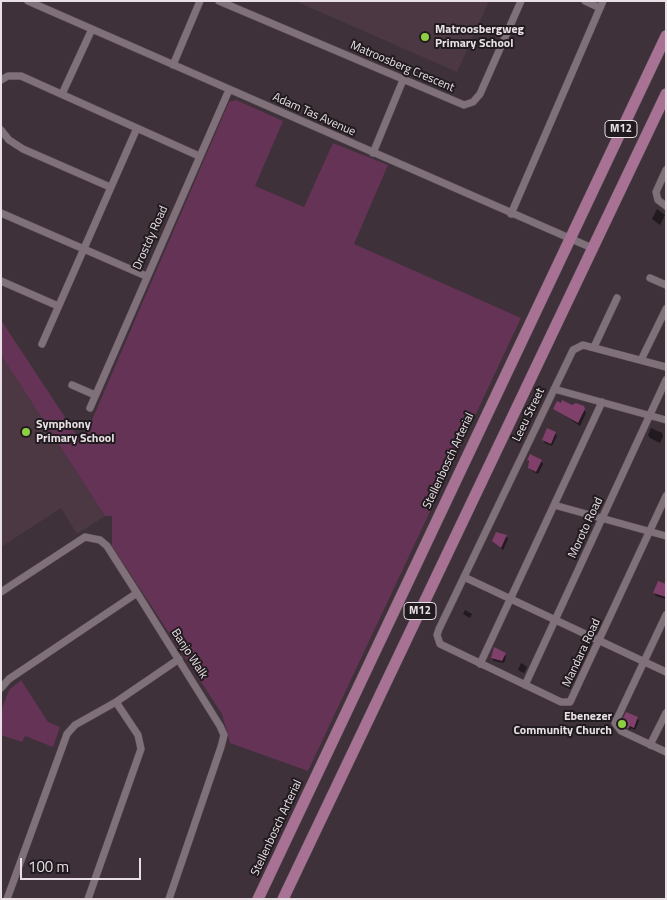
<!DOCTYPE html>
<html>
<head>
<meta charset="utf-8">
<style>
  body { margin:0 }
  #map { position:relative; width:667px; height:900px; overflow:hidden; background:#3e3139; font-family:"Titillium Web",sans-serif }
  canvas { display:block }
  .frame { position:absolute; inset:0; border:2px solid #e8e0e5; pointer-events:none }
  .scale { position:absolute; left:20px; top:858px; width:121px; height:22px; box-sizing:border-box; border:2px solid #e8e0e5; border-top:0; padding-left:6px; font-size:15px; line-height:18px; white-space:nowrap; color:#e8e0e5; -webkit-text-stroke:4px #211b1f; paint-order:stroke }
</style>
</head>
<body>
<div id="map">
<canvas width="667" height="900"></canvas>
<div class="frame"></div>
<div class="scale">100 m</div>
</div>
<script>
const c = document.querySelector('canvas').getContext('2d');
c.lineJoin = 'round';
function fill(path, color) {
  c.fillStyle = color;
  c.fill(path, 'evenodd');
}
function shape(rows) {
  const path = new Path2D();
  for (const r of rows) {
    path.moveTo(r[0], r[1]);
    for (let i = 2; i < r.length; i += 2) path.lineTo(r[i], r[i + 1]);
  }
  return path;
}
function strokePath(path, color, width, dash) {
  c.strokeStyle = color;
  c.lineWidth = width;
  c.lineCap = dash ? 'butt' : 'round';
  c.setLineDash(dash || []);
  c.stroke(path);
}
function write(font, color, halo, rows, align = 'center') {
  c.font = font + ' "Titillium Web",sans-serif';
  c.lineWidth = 4;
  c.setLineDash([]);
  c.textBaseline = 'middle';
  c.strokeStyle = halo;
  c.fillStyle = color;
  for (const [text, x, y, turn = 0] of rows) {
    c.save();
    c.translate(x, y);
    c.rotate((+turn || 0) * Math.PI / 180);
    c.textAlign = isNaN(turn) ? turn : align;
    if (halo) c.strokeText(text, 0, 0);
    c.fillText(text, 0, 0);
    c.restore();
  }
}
const built = shape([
  [295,1,489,1,457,72],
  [1,355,105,516,77,534,61,508,1,547]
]);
const green = shape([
  [236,100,283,121,255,186,304,207,333,143,388,165,354,244,521,318,308,771,230,743,222,714,112,546,112,516,105,516,1,355,1,320,82,443,229,102],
  [21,680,48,722,60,727,53,747,25,736,22,742,1,735,1,711,9,690]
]);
const shadow = shape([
  [657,209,665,215,660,225,652,219],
  [572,407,583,407,586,413,580,426,555,409],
  [651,428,662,433,663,436,660,443,650,438,648,435],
  [555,433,557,436,552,446,545,443,543,440],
  [528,460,541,461,543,464,538,474,532,471],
  [506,536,508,539,503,550,493,541],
  [666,586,666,599,656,596,654,593],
  [465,610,472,614,470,618,463,614],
  [505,654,506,657,504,663,494,661,492,658],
  [521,663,527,667,524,673,518,670],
  [637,718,639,721,635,730,631,728,630,730,623,722]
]);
const building = shape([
  [562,400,572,405,576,403,584,406,585,409,578,423,553,409,557,401,561,403],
  [547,428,556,432,551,444,542,440],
  [530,454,542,460,536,472,528,468,529,461,527,460],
  [496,532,507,535,501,548,492,541],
  [658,581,666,584,666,597,653,593],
  [494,647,506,653,502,661,491,658],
  [626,712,638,717,634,728,630,726,628,729,621,722]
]);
const minor = shape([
  [28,1,592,248],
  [219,1,464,105,473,102,480,94,521,1],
  [585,1,600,8],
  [173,65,200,1],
  [1,80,8,76,21,76,199,156],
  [62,94,92,29],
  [1,130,9,140,23,149,110,187],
  [373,153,403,80],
  [666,170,656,192,658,200,666,206],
  [1,213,146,276],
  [511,214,603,1],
  [650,278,666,285],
  [1,281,58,306],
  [42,344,137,128],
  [594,347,617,298],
  [641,360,666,309],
  [666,367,583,345,573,350,439,629,437,635,440,644,561,702,570,702,666,496],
  [72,385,95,395],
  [554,389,666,420],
  [90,408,229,90],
  [554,505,666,536],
  [464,577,666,672],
  [1,592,85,537,100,540,107,546,137,593,220,726,224,735,221,747,169,899],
  [666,615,615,723,621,731,666,752],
  [480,664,602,402],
  [525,685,666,380],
  [1,688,9,679,137,593],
  [650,745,666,713],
  [7,899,67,734,75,725,116,702,179,659],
  [88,899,141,749,138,735,116,702]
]);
const primary = shape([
  [258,899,666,36],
  [283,899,666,94]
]);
const markers = [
  [425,37,5,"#8ece43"],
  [26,432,5,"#8ece43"],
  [622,724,5,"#8ece43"]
];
const shields = [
  [621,129,32],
  [420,611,32]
];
const shieldNames = [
  ["M12",621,129],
  ["M12",420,611]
];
const poiNames = [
  ["Matroosbergweg",435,30],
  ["Primary School",435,44],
  ["Symphony",36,425],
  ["Primary School",36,439],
  ["Ebenezer",612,717,"right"],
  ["Community Church",612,731,"right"]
];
const streetNames = [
  ["Matroosberg Crescent",402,67,23],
  ["Adam Tas Avenue",314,115,24],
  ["Drostdy Road",151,238,-66],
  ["Leeu Street",529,415,-64],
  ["Stellenbosch Arterial",449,461,-65],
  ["Moroto Road",586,528,-65],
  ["Mandara Road",582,653,-65],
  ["Banjo Walk",189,654,57],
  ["Stellenbosch Arterial",277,828,-65]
];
fill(built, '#4b3843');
fill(green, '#653355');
fill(shadow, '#0007');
fill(building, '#81406c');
strokePath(minor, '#584d53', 8);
strokePath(primary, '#584d53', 12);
strokePath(minor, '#7f7079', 7);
strokePath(primary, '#a87295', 11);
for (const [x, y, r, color] of markers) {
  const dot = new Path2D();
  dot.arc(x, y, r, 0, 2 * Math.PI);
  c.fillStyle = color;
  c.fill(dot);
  strokePath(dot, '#211b1f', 2);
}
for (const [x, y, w] of shields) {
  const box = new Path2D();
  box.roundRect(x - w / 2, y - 8.5, w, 17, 4);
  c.fillStyle = '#211b1f';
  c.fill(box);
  strokePath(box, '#e8e0e5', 1);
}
write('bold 11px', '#e8e0e5', null, shieldNames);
write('bold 12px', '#e8e0e5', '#211b1f', poiNames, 'left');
write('12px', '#e8e0e5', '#211b1f', streetNames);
</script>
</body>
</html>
